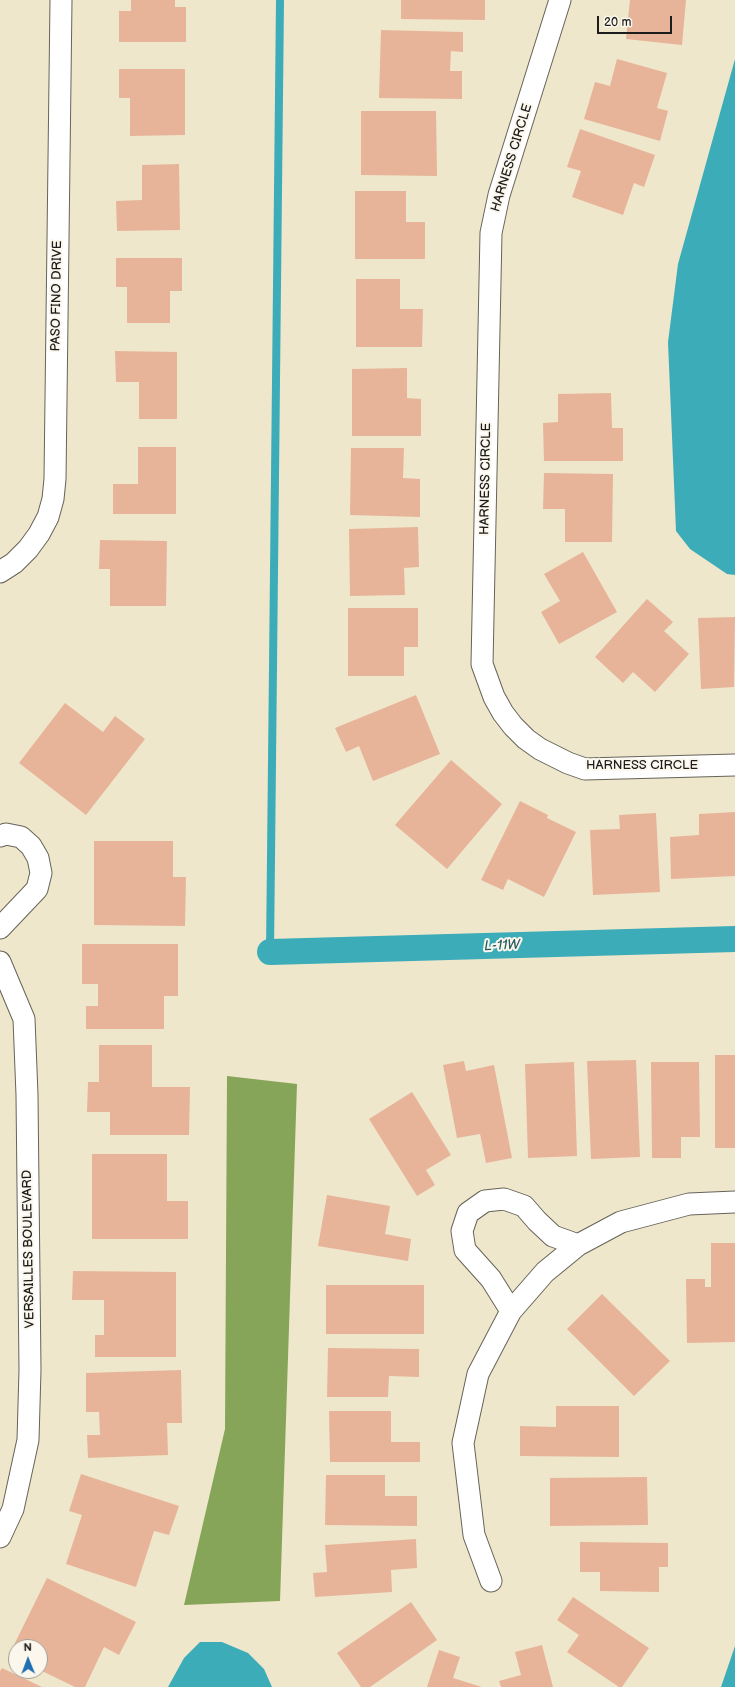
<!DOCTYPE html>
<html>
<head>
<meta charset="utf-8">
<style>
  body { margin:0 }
  #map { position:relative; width:735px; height:1687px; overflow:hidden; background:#efe7cb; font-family:"Balsamiq Sans",sans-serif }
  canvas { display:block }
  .north { position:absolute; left:8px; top:1639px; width:40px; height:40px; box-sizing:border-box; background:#fbf7ec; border:1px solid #a29f99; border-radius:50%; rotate:359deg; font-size:11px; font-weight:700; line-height:16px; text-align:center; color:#1c1c1c }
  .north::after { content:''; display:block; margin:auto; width:14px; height:18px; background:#1f6fb2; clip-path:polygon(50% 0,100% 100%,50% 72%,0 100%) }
  .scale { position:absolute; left:597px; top:16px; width:75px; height:18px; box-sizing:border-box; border:2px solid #1c1c1c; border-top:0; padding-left:5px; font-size:12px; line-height:14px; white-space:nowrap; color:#1c1c1c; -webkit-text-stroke:3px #fbf7ec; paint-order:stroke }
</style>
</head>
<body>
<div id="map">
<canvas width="735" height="1687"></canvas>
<div class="north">N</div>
<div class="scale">20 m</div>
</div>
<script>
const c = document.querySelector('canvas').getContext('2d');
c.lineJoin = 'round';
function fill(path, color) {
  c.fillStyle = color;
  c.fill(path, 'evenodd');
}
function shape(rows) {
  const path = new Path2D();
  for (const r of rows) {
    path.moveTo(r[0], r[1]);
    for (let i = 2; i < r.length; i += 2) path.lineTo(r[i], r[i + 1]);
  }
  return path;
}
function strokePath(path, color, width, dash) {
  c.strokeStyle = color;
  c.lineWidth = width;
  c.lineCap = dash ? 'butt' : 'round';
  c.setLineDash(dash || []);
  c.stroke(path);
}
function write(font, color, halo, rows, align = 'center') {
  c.font = font + ' "Balsamiq Sans",sans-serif';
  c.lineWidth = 4;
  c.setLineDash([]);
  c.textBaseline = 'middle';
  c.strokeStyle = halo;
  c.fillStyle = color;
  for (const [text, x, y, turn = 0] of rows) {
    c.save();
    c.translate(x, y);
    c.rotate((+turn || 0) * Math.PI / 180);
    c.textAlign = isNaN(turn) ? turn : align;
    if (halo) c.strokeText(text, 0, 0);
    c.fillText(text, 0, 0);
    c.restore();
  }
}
const forest = shape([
  [227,1076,297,1084,280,1601,184,1605,225,1429]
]);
const water = shape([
  [735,59,735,575,727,574,690,549,676,531,668,342,678,264],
  [200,1642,222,1642,248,1653,264,1669,272,1687,168,1687,184,1658],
  [735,1646,735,1687,721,1687]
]);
const stream = shape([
  [270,952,280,0]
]);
const canal = shape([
  [270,952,735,939]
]);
const building = shape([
  [131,0,175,0,175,7,186,7,186,42,119,42,119,11,131,11],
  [401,0,485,0,485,20,401,19],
  [630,0,686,0,682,45,626,39],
  [381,30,463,32,463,52,451,51,450,71,462,71,462,99,379,98],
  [617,59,667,73,657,108,668,111,660,141,584,119,595,82,610,86],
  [119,69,185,69,185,135,130,136,130,98,119,98],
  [361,111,436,111,437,176,361,175],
  [580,129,655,155,644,187,634,183,623,215,572,197,581,171,567,167],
  [179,164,180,230,117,231,116,201,142,200,142,165],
  [355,191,406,191,406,222,425,222,425,259,355,259],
  [116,258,182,258,182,291,170,291,170,323,127,323,127,287,116,287],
  [356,279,400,279,400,309,423,309,422,347,356,347],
  [115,351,177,352,177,419,139,419,139,382,116,382],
  [407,368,407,398,421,399,421,436,352,436,352,369],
  [611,393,612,428,623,428,623,461,544,461,543,423,558,422,558,394],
  [138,447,176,447,176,514,113,514,113,484,138,484],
  [351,448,404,448,403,478,420,479,420,517,350,515],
  [544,473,613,474,612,542,565,542,565,509,543,509],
  [418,527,419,567,404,568,405,595,350,596,349,529],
  [100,540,167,541,166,606,110,606,110,569,99,569],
  [583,552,617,612,559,644,541,612,560,601,544,574],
  [647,599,673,622,664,631,689,654,655,692,633,672,623,683,595,657],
  [348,608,418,608,418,647,404,647,404,676,348,676],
  [735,617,734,687,701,689,698,618],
  [416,695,440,754,373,781,359,746,346,752,335,728],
  [65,703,103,732,115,716,145,739,86,815,19,763],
  [451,760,502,804,447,869,395,825],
  [520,801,548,815,547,818,576,832,544,897,508,879,503,890,481,880],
  [735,812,735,876,671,879,670,837,699,835,699,814],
  [656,813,660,892,593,895,590,830,620,829,619,815],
  [94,841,173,841,173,877,186,877,185,926,94,925],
  [82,944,178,944,178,996,164,996,164,1029,86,1029,86,1006,98,1006,98,984,82,984],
  [99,1045,152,1045,152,1087,190,1087,189,1135,110,1135,110,1112,87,1112,88,1082,99,1082],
  [715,1055,735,1055,735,1148,715,1148],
  [636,1060,640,1157,591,1159,587,1061],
  [464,1061,466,1071,494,1065,512,1158,486,1163,480,1134,457,1138,443,1065],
  [574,1062,577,1156,528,1158,525,1064],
  [651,1062,699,1062,700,1137,681,1137,681,1158,652,1158],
  [412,1092,451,1155,426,1170,435,1185,417,1196,369,1119],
  [92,1154,167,1154,167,1201,188,1201,188,1239,92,1239],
  [327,1195,390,1206,385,1234,411,1239,408,1261,318,1246],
  [711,1243,735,1243,735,1342,687,1343,686,1279,705,1279,705,1287,711,1287],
  [73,1271,176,1272,176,1357,95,1357,95,1335,104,1335,104,1300,72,1300],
  [326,1285,424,1285,424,1334,326,1334],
  [602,1294,670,1361,634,1396,567,1329],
  [328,1348,419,1349,419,1377,389,1376,388,1397,327,1397],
  [181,1370,182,1423,167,1423,168,1455,88,1458,87,1435,100,1435,99,1412,86,1412,86,1373],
  [556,1406,619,1406,619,1457,520,1456,520,1426,556,1427],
  [329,1411,391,1411,391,1442,420,1442,420,1462,330,1462],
  [81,1474,179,1506,169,1535,154,1531,136,1587,66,1564,82,1515,69,1511],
  [326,1475,385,1475,385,1496,417,1496,417,1526,325,1525],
  [647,1477,648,1525,550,1526,550,1478],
  [416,1539,417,1568,391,1570,392,1592,315,1597,313,1573,327,1572,325,1545],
  [580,1542,668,1543,668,1567,659,1567,659,1592,600,1591,600,1572,580,1572],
  [47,1578,136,1622,119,1655,104,1647,85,1687,75,1687,40,1670,40,1647,16,1647,16,1658,9,1655],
  [573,1597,649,1648,622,1687,619,1687,567,1652,579,1635,557,1620],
  [411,1602,437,1640,370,1687,361,1687,337,1653],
  [542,1645,553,1687,501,1687,499,1681,521,1675,515,1652],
  [439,1650,460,1657,453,1678,482,1687,427,1687],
  [2,1668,42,1687,0,1687,0,1671]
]);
const street = shape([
  [560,0,499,195,491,233,482,664,494,697,503,713,513,726,526,739,540,749,568,763,585,769,735,765],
  [0,572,14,563,28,549,39,534,48,517,53,499,55,479,61,0],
  [0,836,6,834,21,837,31,846,38,858,41,873,37,889,0,928],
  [0,962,24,1019,27,1095,30,1370,28,1440,13,1509,0,1537],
  [511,1311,491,1279,465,1250,462,1231,468,1213,485,1201,504,1199,524,1206,537,1221,553,1236,578,1245],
  [491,1581,474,1535,463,1443,478,1374,511,1311,545,1272,578,1245,621,1222,689,1204,735,1202]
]);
const streetNames = [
  ["HARNESS CIRCLE",512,158,-73],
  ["PASO FINO DRIVE",57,296,-89],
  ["HARNESS CIRCLE",486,479,-89],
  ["HARNESS CIRCLE",642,766],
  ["VERSAILLES BOULEVARD",29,1249,-91]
];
const waterNames = [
  ["L-11W",502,946,-2]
];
fill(forest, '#86a559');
fill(water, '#3cacb9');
strokePath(stream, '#3cacb9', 8);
strokePath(canal, '#3cacb9', 26);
fill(building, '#e7b49a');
strokePath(street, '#666359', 23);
strokePath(street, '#fff', 21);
write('13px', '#1c1c1c', '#fbf7ec', streetNames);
write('italic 14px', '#2a5d63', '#fbf7ec', waterNames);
</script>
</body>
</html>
